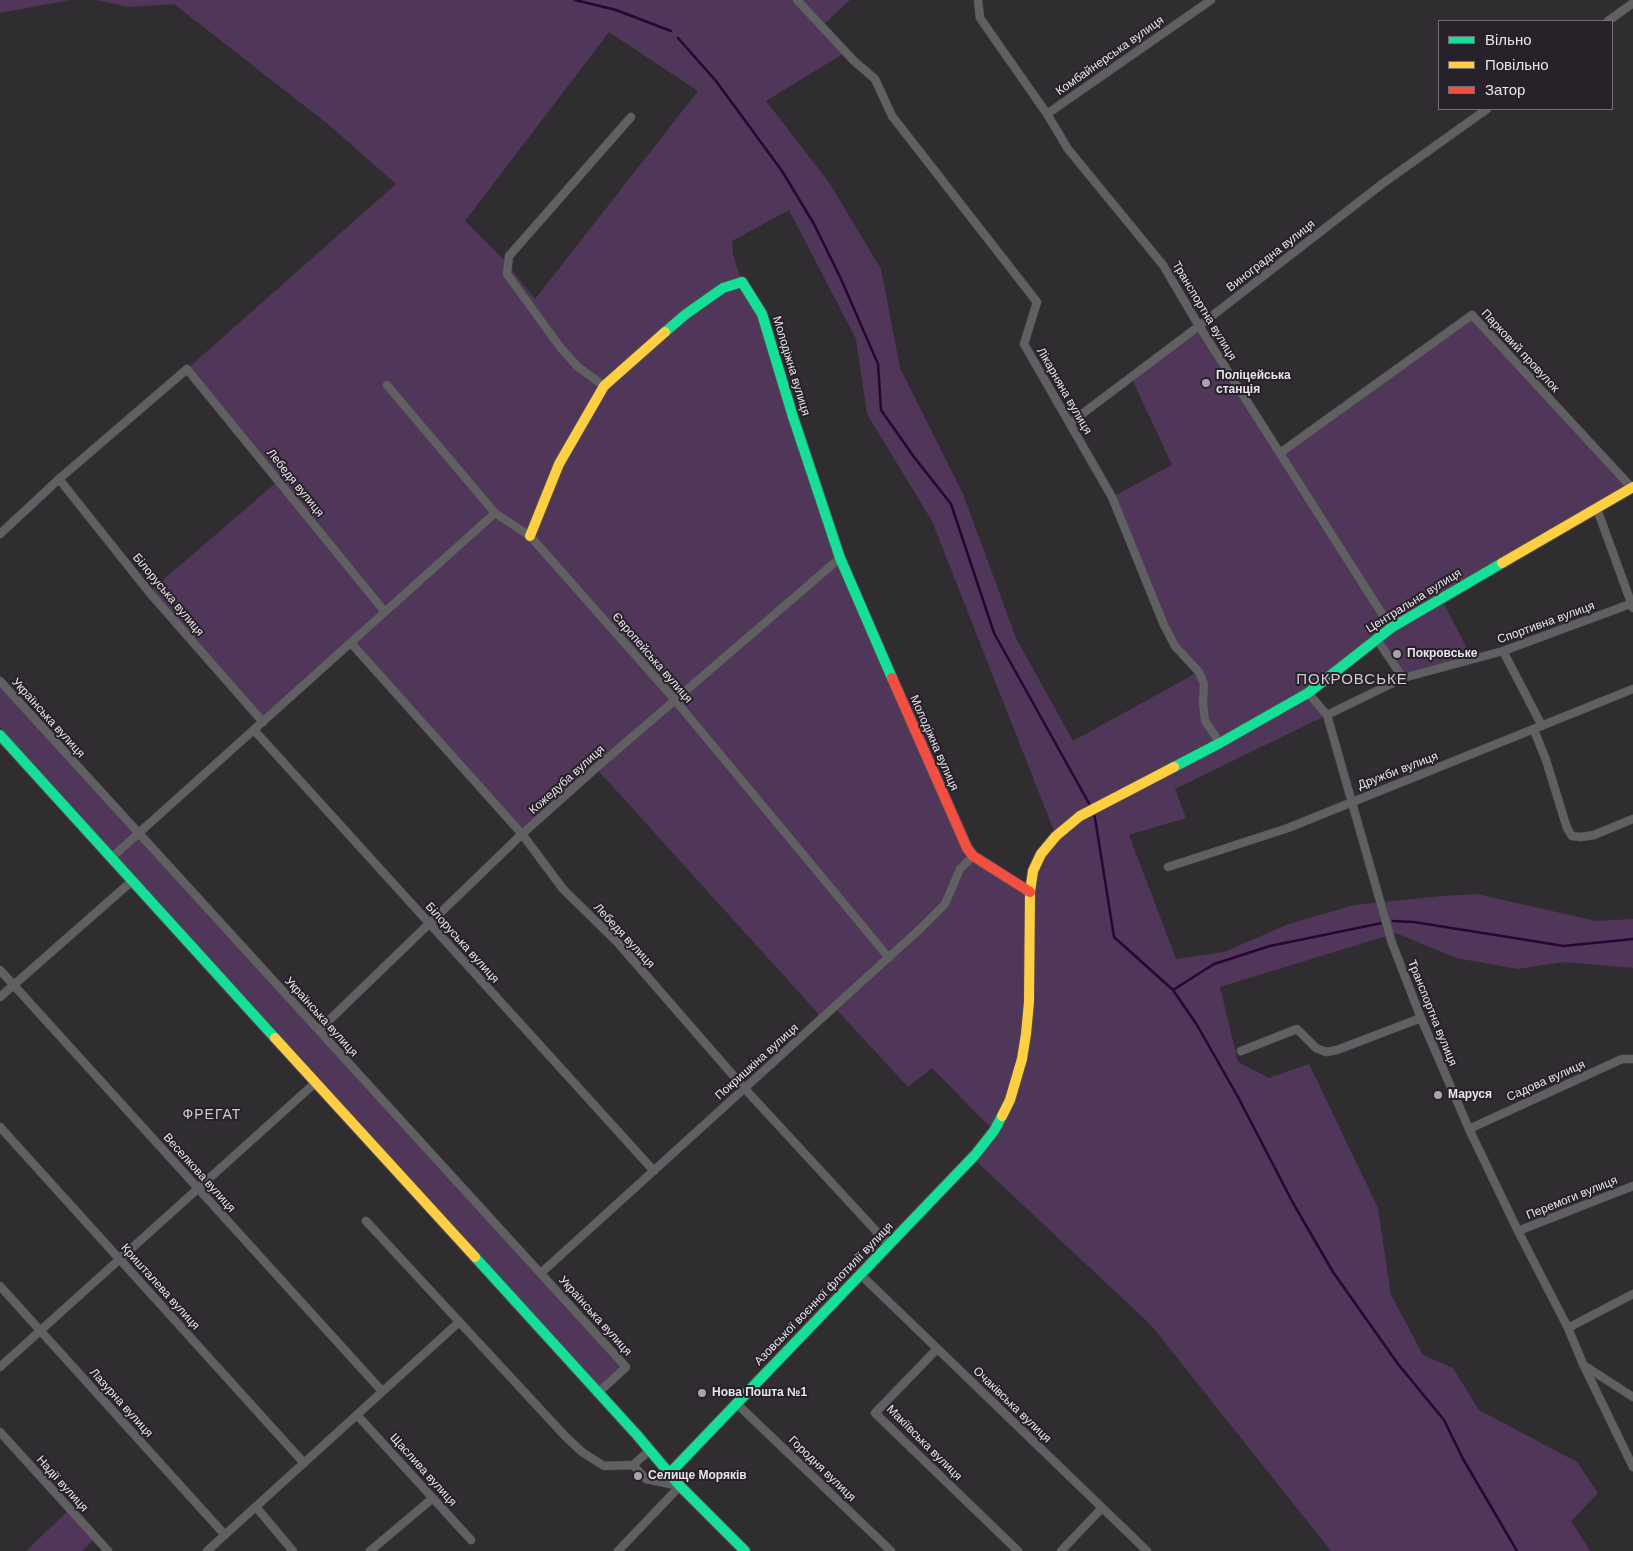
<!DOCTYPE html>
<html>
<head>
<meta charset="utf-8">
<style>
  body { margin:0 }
  #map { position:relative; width:1633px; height:1551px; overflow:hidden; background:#302d31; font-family:Arial,sans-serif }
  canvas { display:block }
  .legend { position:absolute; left:1438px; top:20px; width:175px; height:90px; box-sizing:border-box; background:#272129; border:1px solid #746f76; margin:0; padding:6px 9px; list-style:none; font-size:15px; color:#e8e4ea }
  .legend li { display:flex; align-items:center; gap:10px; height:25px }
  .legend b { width:25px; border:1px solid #746f76 }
</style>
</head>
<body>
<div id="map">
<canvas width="1633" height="1551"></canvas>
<ul class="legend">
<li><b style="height:6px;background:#16e098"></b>Вільно</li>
<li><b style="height:6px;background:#ffcf43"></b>Повільно</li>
<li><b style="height:6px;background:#f24e42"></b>Затор</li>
</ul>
</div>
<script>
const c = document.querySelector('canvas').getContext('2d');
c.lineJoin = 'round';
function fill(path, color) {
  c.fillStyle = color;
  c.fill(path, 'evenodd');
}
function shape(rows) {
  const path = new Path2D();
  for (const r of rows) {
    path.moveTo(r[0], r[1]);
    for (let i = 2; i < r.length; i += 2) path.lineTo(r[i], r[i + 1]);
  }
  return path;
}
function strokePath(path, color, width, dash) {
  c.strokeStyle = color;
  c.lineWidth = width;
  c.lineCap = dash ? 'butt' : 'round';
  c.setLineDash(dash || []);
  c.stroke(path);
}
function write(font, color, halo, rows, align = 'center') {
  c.font = font + ' Arial,sans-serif';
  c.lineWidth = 4;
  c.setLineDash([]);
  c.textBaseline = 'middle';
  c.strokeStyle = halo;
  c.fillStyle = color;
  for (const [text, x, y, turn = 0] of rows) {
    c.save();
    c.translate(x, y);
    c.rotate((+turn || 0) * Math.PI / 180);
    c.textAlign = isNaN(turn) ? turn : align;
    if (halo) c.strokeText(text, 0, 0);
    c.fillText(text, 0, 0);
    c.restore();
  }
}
const green = shape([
  [0,0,70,0,0,13],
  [97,0,850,0,822,26,846,52,766,101,828,181,881,269,900,368,963,494,1016,638,1073,741,1198,672,1175,646,1112,497,1172,465,1131,377,1199,326,1280,453,1472,315,1632,488,1441,598,1473,660,1403,678,1376,638,1308,692,1327,715,1175,789,1186,818,1129,835,1176,959,1224,952,1289,924,1354,905,1442,896,1477,894,1596,921,1633,919,1633,968,1563,962,1518,969,1456,958,1396,933,1220,987,1238,1062,1269,1078,1309,1064,1378,1208,1391,1295,1423,1355,1453,1368,1479,1410,1577,1462,1598,1493,1571,1521,1590,1551,1331,1551,1151,1325,976,1161,996,1134,994,1131,932,1068,908,1087,835,1008,823,1019,596,768,522,834,351,643,263,722,149,592,278,481,187,369,396,184,329,125,174,4,128,7],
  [609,32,698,91,535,299,502,258,465,221],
  [789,210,856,339,867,414,932,521,1056,836,1033,871,1030,892,967,848,840,558,762,314,742,282,733,255,732,241],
  [0,681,626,1367,602,1389,0,727],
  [70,1509,96,1537,82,1551,26,1551]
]);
const stream = shape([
  [575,0,616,10,671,31],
  [678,38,716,81,782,171,814,224,841,279,878,364,881,410,914,457,951,504,994,633,1091,807],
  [1093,812,1095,818,1114,937,1173,990,1197,1025,1238,1097,1293,1203,1333,1272,1398,1364,1444,1420,1463,1459,1517,1551],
  [1393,921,1414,922,1564,946,1633,939],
  [1173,990,1214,964,1270,946,1382,923]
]);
const street = shape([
  [797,0,854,61,875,79,892,116,1037,302,1024,344,1112,497,1164,625,1175,646,1199,672,1204,684,1203,703,1205,721,1220,743],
  [978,0,980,18,1047,114,1068,149,1163,265,1199,326,1391,628],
  [1608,21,1633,3],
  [1047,114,1211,0],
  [387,385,495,513,530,536,675,700,889,958],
  [604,386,578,367,560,347,507,274,509,256,631,117],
  [1070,423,1199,326,1382,184,1487,109],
  [1280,453,1472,315,1632,488],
  [59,479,149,592,263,722],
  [1597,509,1633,608],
  [0,534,59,479,187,369,385,612],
  [1376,638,1403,678],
  [351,643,522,834,563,889,618,943,745,1089,889,1245],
  [1503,651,1542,726],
  [0,681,626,1367,599,1392],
  [1308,693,1327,715,1392,943,1421,1018,1469,1129,1518,1231,1568,1328,1583,1364,1633,1467],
  [1327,715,1403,678,1503,651,1633,603],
  [254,730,654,1171],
  [1534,730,1546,760,1567,828,1572,836,1581,837,1594,835,1633,819],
  [111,858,495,513],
  [1168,867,1288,828,1633,689],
  [0,970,381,1390],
  [0,997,132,881],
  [319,1030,522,834,596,768,840,558],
  [1241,1051,1297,1029,1316,1048,1326,1052,1337,1050,1421,1018],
  [0,1127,304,1463],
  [1469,1129,1622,1059,1633,1059],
  [366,1221,565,1436,582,1452,604,1466,633,1465],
  [1518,1231,1633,1186],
  [541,1273,921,928,945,904,960,869,973,856],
  [861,1275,1147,1551],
  [0,1286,225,1535],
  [1568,1328,1633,1294],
  [937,1349,875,1413,1018,1551],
  [1585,1366,1633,1397],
  [0,1367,315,1083],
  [737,1404,891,1551],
  [357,1415,471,1540],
  [0,1432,108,1551],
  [633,1465,646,1479,680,1486],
  [633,1465,650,1450],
  [256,1507,293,1551],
  [207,1551,459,1322],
  [370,1551,433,1498],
  [618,1551,680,1486],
  [1061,1551,1102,1508]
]);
const fast = shape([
  [665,332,686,314,723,288,742,282,762,314,793,417,840,558,892,678],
  [0,735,275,1038],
  [1174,767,1220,743,1308,693,1391,628,1502,563],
  [475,1257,637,1435,680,1486,745,1551],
  [670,1473,975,1155,994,1131,1002,1116]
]);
const slow = shape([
  [530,536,559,464,604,386,665,332],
  [1502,563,1633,487],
  [275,1038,475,1257],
  [1002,1116,1010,1100,1022,1059,1026,1034,1029,1002,1030,892,1033,871,1041,854,1056,836,1080,816,1174,767]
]);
const jam = shape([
  [892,678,967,848,973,856,1030,892]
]);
const markers = [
  [1206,383,5,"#a8a4a9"],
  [1397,654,5,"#a8a4a9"],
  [1438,1095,5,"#a8a4a9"],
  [702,1393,5,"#a8a4a9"],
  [638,1476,5,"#a8a4a9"]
];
const streetNames = [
  ["Комбайнерська вулиця",1110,56,-35],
  ["Виноградна вулиця",1271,256,-38],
  ["Транспортна вулиця",1204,311,59],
  ["Парковий провулок",1520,351,47],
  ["Молодіжна вулиця",791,366,73],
  ["Лікарняна вулиця",1064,391,60],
  ["Лебедя вулиця",295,483,51],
  ["Білоруська вулиця",168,595,50],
  ["Центральна вулиця",1414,601,-32],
  ["Спортивна вулиця",1546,623,-20],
  ["Європейська вулиця",652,658,49],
  ["Українська вулиця",48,718,48],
  ["Молодіжна вулиця",934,743,66],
  ["Дружби вулиця",1398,771,-21],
  ["Кожедуба вулиця",567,780,-42],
  ["Лебедя вулиця",624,936,47],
  ["Білоруська вулиця",462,943,48],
  ["Транспортна вулиця",1432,1013,68],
  ["Українська вулиця",321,1017,48],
  ["Покришкіна вулиця",757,1062,-42],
  ["Садова вулиця",1546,1081,-24],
  ["Веселкова вулиця",199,1173,48],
  ["Перемоги вулиця",1572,1198,-22],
  ["Кришталева вулиця",160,1287,48],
  ["Азовської воєнної флотилії вулиця",824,1294,-46],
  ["Українська вулиця",595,1316,48],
  ["Лазурна вулиця",121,1403,48],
  ["Очаківська вулиця",1012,1405,44],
  ["Макіївська вулиця",924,1443,45],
  ["Городня вулиця",822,1469,44],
  ["Щаслива вулиця",423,1470,48],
  ["Надії вулиця",62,1484,48]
];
const poiNames = [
  ["Поліцейська",1216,376],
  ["станція",1216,390],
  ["Покровське",1407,654],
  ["Маруся",1448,1095],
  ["Нова Пошта №1",712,1393],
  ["Селище Моряків",648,1476]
];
const neighbourhoodNames = [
  ["ФРЕГАТ",212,1115]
];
const quarterNames = [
  ["ПОКРОВСЬКЕ",1352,680]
];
fill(green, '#503659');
strokePath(stream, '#2b0436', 2.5);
strokePath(street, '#4d4b4e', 9);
strokePath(fast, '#4d4b4e', 12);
strokePath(slow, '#4d4b4e', 12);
strokePath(jam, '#4d4b4e', 12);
strokePath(street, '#605f61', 8);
strokePath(fast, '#16e098', 10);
strokePath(slow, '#ffcf43', 10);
strokePath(jam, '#f24e42', 10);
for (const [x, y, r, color] of markers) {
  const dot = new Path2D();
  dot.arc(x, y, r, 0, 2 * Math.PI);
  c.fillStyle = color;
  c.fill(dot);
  strokePath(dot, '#272129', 2);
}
write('12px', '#e8e4ea', '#272129', streetNames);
write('bold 12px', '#e8e4ea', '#272129', poiNames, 'left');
c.letterSpacing = '1px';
write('14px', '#d2cad5', '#272129', neighbourhoodNames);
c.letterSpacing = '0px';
c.letterSpacing = '1px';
write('15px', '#d2cad5', '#272129', quarterNames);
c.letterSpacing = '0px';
</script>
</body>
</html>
